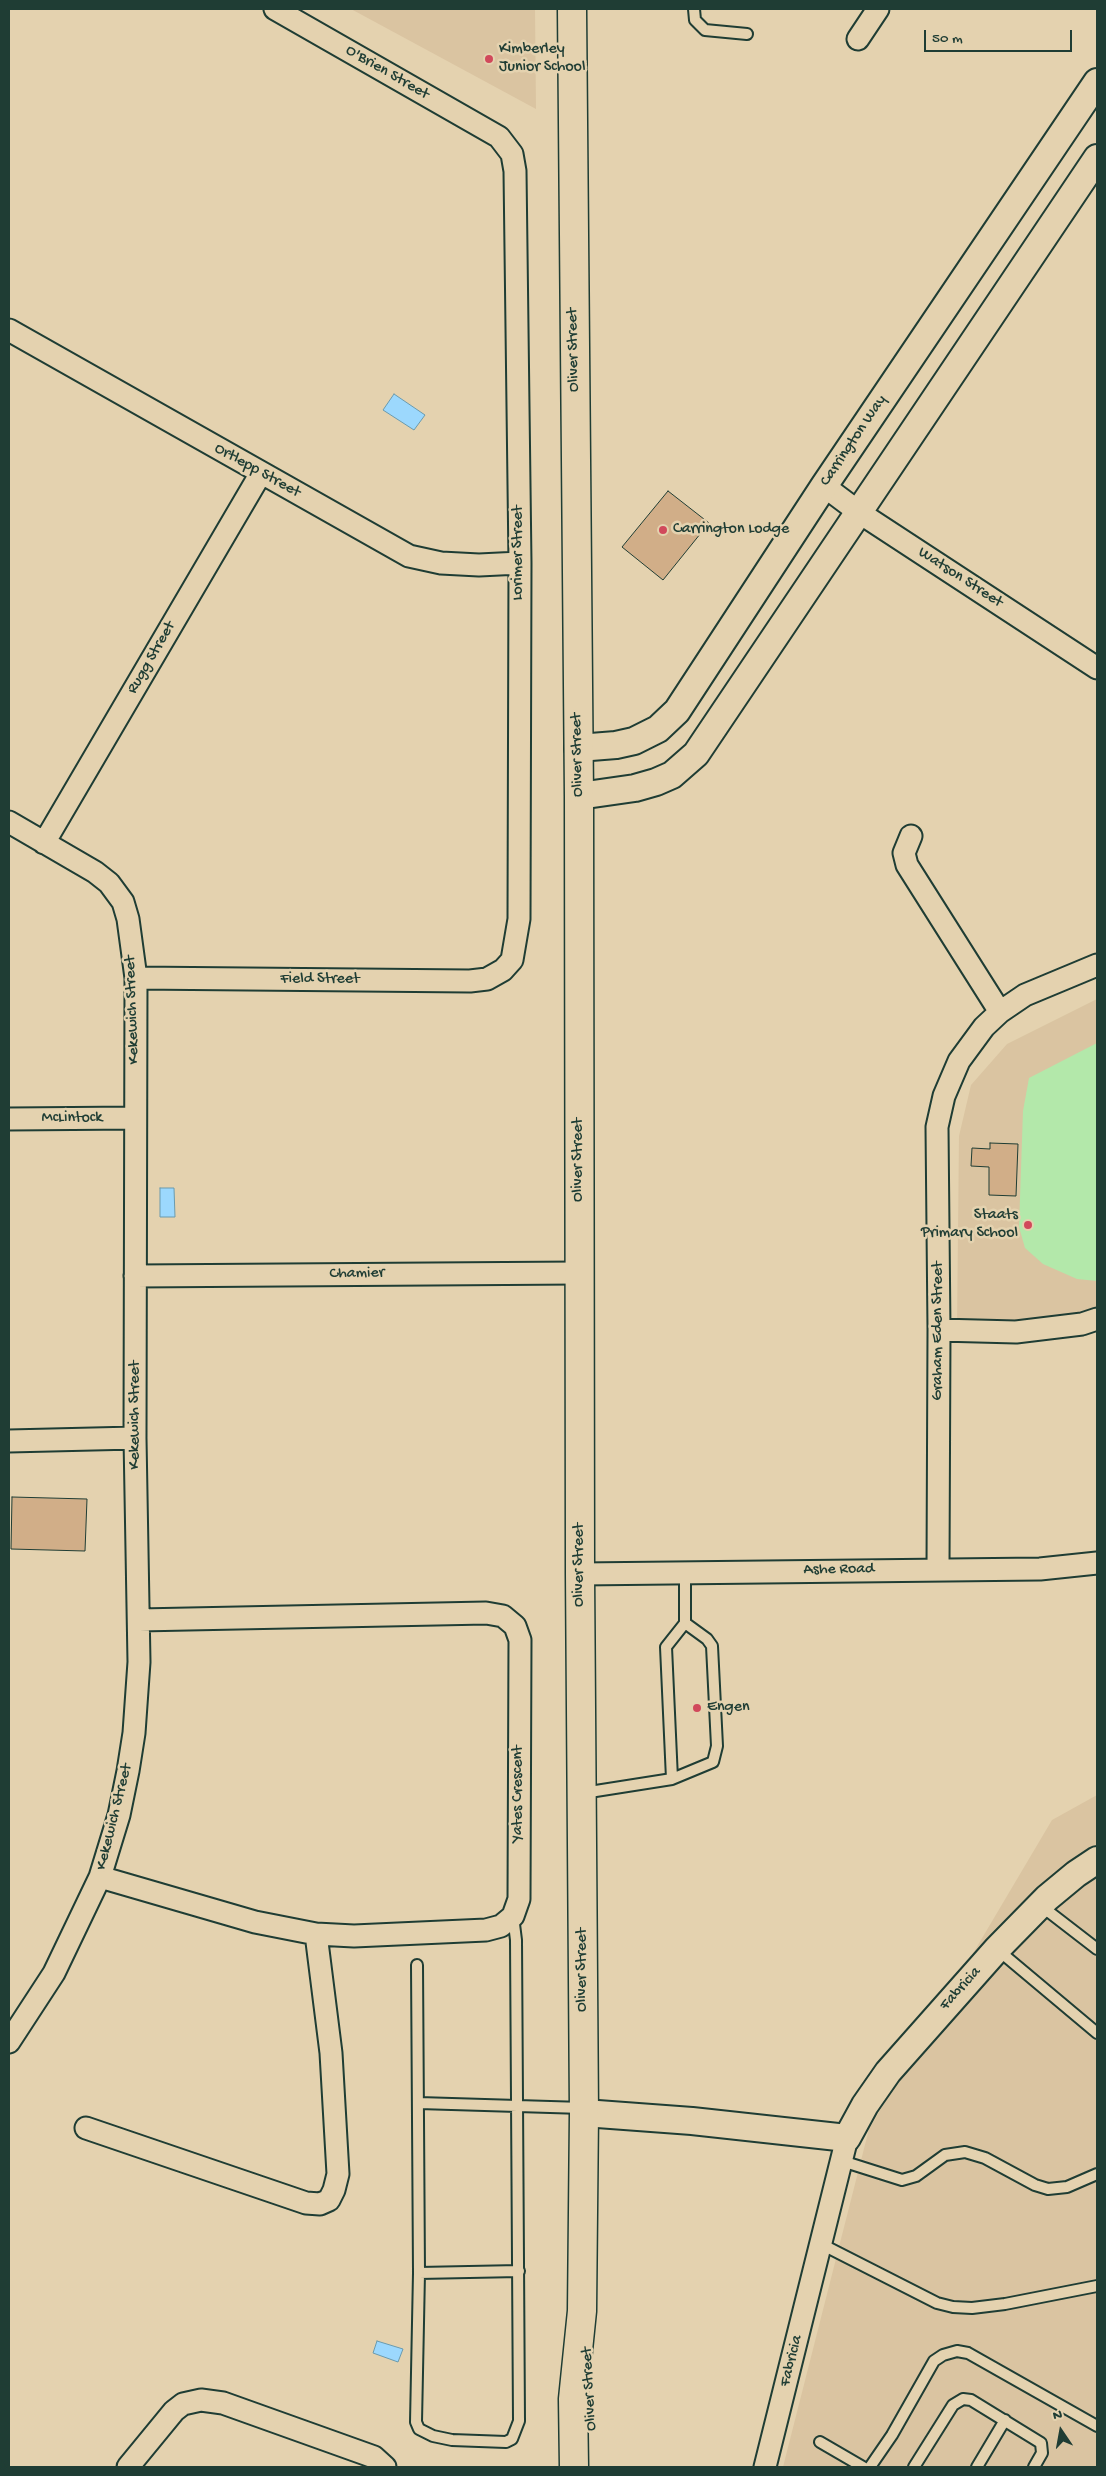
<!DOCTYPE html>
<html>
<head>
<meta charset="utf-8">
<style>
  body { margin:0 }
  #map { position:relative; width:1106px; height:2476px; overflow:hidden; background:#e4d2af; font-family:"Gochi Hand",sans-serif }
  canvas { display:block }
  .frame { position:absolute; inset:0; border:10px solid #1f3d34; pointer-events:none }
  .north { position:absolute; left:1036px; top:2406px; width:50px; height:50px; -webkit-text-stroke:4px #e4d2af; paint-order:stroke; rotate:348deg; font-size:14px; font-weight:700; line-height:20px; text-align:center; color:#1f3d34 }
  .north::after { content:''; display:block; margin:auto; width:18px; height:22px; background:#1f3d34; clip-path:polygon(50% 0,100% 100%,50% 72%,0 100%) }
  .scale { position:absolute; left:924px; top:30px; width:148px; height:22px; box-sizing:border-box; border:2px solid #1f3d34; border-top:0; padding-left:6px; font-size:15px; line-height:18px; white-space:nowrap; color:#1f3d34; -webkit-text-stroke:4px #e4d2af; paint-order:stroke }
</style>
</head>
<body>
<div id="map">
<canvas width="1106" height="2476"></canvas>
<div class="frame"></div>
<div class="north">N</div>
<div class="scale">50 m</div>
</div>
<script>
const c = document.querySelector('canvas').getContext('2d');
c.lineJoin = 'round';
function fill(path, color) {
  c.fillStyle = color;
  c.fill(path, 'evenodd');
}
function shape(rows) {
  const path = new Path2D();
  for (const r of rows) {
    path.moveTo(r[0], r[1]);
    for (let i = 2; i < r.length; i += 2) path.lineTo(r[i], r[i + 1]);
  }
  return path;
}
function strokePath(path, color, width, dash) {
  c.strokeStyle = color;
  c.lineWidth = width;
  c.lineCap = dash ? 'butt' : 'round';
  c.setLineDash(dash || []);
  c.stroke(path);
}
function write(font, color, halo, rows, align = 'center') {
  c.font = font + ' "Gochi Hand",sans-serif';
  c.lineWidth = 5;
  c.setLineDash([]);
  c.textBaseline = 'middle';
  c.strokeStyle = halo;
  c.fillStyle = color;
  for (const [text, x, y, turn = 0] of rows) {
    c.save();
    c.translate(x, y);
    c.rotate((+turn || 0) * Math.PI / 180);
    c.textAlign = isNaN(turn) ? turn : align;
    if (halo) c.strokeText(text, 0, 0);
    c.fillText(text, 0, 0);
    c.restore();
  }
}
const built = shape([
  [351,9,535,9,536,109],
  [1097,999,1097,1315,957,1329,959,1136,971,1085,1007,1044],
  [1097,1795,1097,2467,783,2467,869,2129,1052,1820]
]);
const green = shape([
  [1097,1043,1097,1281,1077,1279,1043,1264,1025,1248,1019,1227,1023,1111,1029,1078]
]);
const water = shape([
  [394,394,425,415,414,430,383,410,394,394],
  [160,1188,174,1188,175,1217,160,1217,160,1188],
  [377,2341,403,2349,398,2362,373,2353,377,2341]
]);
const building = shape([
  [668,491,709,523,663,580,622,547,668,491],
  [990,1143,1018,1144,1016,1196,989,1195,989,1167,971,1166,972,1148,990,1149,990,1143],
  [12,1497,87,1499,85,1551,11,1549,12,1497]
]);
const service = shape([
  [694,9,695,20,705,30,747,34],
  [672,1779,666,1647,685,1623,685,1573],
  [583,1793,672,1779,713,1762,717,1746,712,1646,707,1639,685,1623],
  [1040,1905,1097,1949],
  [998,1950,1097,2033],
  [417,1965,419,2273,416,2422,419,2429,433,2436,452,2440,506,2442,512,2439,519,2421,516,1940,513,1916],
  [419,2103,583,2108],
  [842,2161,902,2180,916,2176,945,2155,965,2152,985,2158,1035,2185,1048,2189,1067,2187,1097,2174],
  [821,2244,937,2303,953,2307,972,2308,1005,2304,1097,2286],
  [419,2273,519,2271],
  [820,2442,863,2467],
  [870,2467,892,2435,934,2361,943,2355,957,2351,968,2353,1097,2426],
  [914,2467,953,2405,963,2399,971,2400,1041,2443,1042,2453,1034,2467],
  [977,2467,1005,2420]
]);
const minor = shape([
  [858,39,878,9],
  [9,330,409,556,441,563,479,565,520,563],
  [824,486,860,513,1097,668],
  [9,822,95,872,109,883,123,902,128,919,136,978,135,1438,139,1662,134,1733,128,1771,119,1815,100,1877,54,1973,9,2042],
  [911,836,904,853,907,865,1000,1012],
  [44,843,261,473],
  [136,978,470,981,487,979,503,970,512,960,519,919,520,563,515,171,512,154,499,137,275,9],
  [9,1119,135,1118],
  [135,1276,579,1273],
  [939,1330,1016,1332,1082,1324,1097,1319],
  [9,1441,135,1438],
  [938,1568,939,1330,937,1127,944,1096,959,1061,984,1027,1000,1012,1025,995,1097,965],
  [580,1574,1040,1569,1097,1563],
  [100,1877,255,1922,316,1934,354,1936,486,1930,501,1926,513,1916,519,1899,520,1640,515,1626,503,1616,486,1613,139,1620],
  [86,2128,306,2203,320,2204,329,2200,334,2190,338,2174,331,2053,316,1934],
  [128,2467,174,2411,183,2404,201,2400,223,2403,374,2457,385,2467],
  [765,2467,847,2138]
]);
const tertiary = shape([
  [578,748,616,745,634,741,658,729,677,711,824,486,1097,82],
  [579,796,635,788,656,782,672,775,696,754,1097,158],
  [584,2113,692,2121,847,2138,865,2105,888,2072,997,1949,1047,1898,1076,1874,1097,1860]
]);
const trunk = shape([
  [572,9,579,796,580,1574,584,2113,582,2311,573,2399,574,2467]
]);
const markers = [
  [489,59,5,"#d1495b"],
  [663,530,5,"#d1495b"],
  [1028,1225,5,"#d1495b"],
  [697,1708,5,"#d1495b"]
];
const poiNames = [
  ["Kimberley",499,50],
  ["Junior School",499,68],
  ["Carrington Lodge",673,530],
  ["Staats",1018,1216,"right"],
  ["Primary School",1018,1234,"right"],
  ["Engen",707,1708]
];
const streetNames = [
  ["O'Brien Street",387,73,30],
  ["Oliver Street",574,350,-91],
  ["Carrington Way",854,441,-56],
  ["Ortlepp Street",257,471,29],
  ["Lorimer Street",519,553,-90],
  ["Watson Street",960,578,33],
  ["Rugg Street",152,658,-60],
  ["Oliver Street",578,755,-91],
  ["Field Street",320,980],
  ["Kekewich Street",133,1010,-92],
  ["McLintock",72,1119],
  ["Oliver Street",579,1160,-90],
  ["Chamier",357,1274,-1],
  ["Graham Eden Street",939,1331,-90],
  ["Kekewich Street",136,1415,-90],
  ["Oliver Street",580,1565,-90],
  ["Ashe Road",839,1570,-1],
  ["Yates Crescent",519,1794,-90],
  ["Kekewich Street",115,1817,-76],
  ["Oliver Street",583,1970,-90],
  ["Fabricia",961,1989,-48],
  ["Fabricia",792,2361,-76],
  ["Oliver Street",590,2389,-93]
];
fill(built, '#dac4a1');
fill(green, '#b3e8aa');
fill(water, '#9cd8fd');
strokePath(water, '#6a9aad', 1);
fill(building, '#d1ae88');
strokePath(building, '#1f3d34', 1);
strokePath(service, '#1f3d34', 14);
strokePath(minor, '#1f3d34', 25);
strokePath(tertiary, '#1f3d34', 30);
strokePath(trunk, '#1f3d34', 31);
strokePath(service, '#e4d2af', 10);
strokePath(minor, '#e4d2af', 21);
strokePath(tertiary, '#e4d2af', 26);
strokePath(trunk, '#e4d2af', 28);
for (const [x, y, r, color] of markers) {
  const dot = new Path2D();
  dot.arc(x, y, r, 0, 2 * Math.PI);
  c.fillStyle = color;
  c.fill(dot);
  strokePath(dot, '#e4d2af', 2);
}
write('16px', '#1f3d34', '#e4d2af', poiNames, 'left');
write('16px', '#1f3d34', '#e4d2af', streetNames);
</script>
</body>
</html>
